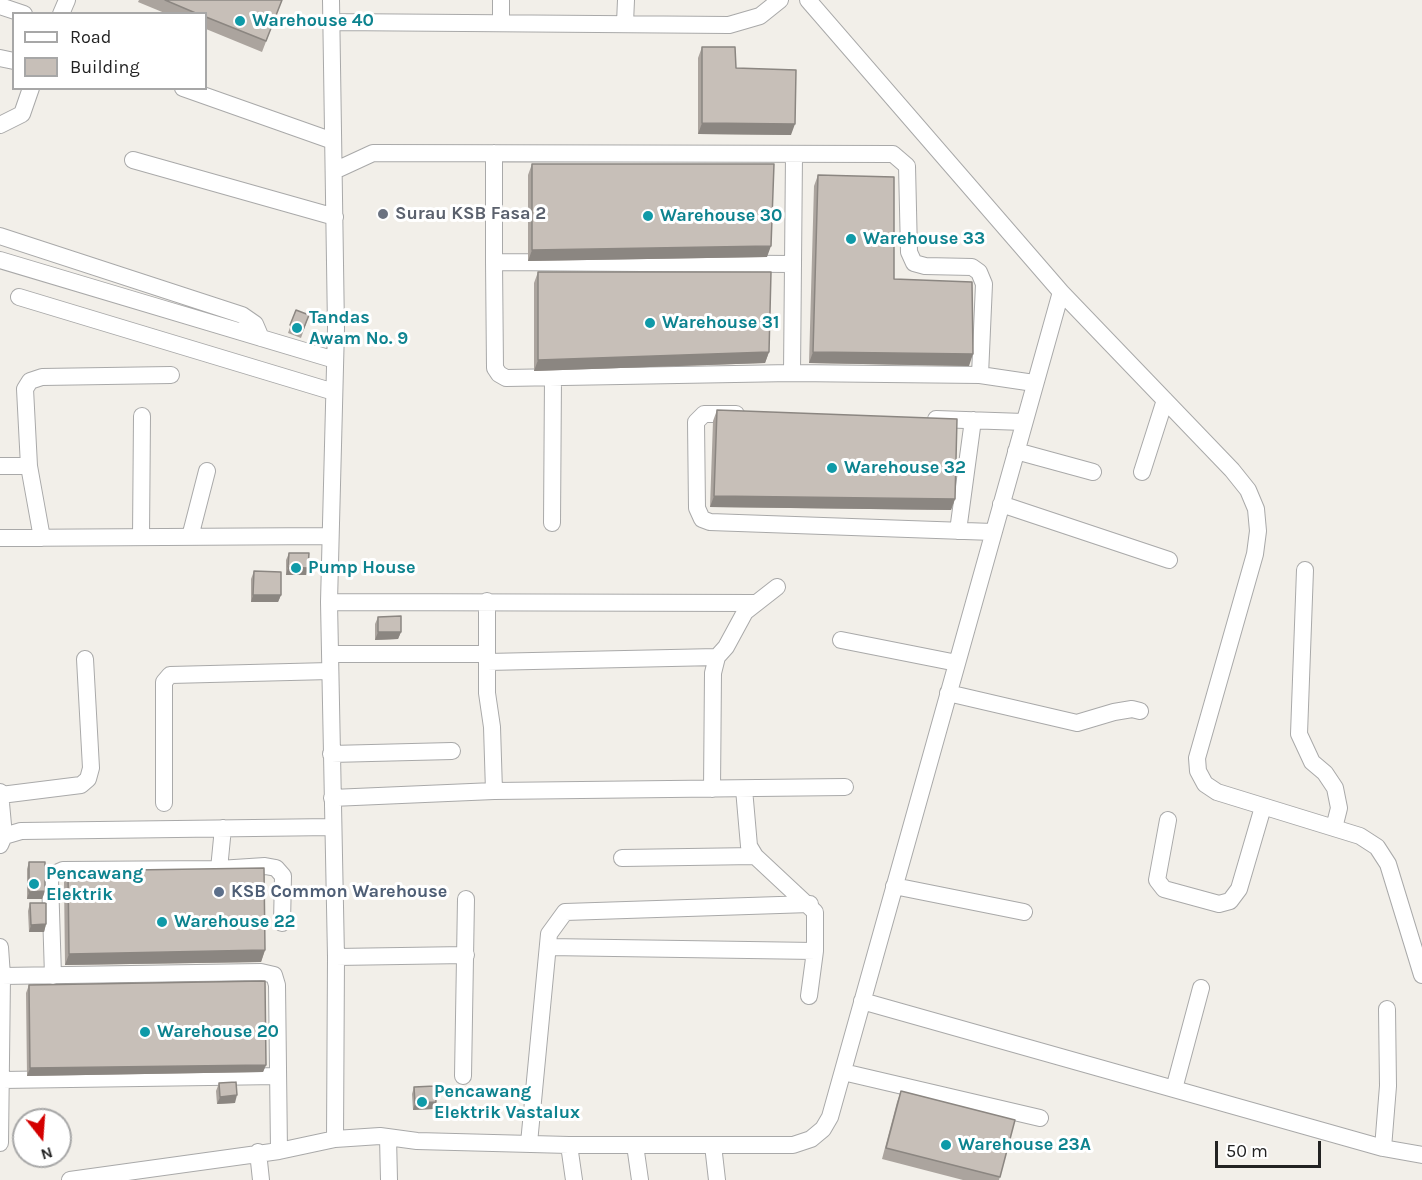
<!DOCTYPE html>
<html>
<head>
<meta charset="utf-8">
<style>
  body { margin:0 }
  #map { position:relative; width:1422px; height:1180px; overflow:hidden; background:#f2efe9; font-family:Karla,sans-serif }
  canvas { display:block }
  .legend { position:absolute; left:12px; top:12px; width:195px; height:78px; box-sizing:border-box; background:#fff; border:2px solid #a7a7a7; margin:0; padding:8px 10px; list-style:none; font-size:18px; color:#222 }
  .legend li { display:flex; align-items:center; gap:12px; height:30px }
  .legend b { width:30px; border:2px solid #a7a7a7 }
  .north { position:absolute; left:12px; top:1108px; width:60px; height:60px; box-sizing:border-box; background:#fff; border:2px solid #a7a7a7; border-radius:50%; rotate:163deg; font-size:16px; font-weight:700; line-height:24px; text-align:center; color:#222 }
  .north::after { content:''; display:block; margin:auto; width:21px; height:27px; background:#d40000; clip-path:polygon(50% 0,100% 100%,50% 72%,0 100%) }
  .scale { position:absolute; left:1215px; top:1141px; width:106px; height:27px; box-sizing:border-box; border:3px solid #222; border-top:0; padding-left:8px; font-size:18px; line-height:21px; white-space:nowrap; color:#222; -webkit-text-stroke:4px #fff; paint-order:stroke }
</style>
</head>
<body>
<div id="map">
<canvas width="1422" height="1180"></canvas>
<ul class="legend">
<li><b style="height:8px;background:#fff"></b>Road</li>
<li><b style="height:16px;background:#c7bfb8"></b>Building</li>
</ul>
<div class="north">N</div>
<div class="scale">50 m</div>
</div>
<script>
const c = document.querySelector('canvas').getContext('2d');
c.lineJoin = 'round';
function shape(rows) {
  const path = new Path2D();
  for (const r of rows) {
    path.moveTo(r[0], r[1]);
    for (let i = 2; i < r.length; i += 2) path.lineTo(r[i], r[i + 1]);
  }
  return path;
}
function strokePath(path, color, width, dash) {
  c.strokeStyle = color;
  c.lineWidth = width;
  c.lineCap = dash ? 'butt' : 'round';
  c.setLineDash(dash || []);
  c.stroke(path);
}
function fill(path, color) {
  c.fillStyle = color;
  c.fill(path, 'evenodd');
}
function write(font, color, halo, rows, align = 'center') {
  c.font = font + ' Karla,sans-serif';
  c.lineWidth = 6;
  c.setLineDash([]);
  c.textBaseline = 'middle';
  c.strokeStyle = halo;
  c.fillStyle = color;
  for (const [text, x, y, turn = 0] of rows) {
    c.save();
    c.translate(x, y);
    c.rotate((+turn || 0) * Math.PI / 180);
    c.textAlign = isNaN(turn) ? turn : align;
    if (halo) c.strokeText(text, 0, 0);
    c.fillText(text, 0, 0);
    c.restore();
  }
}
const minor = shape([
  [331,0,336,328,329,602,336,957,335,1139],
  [501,0,501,23],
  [808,0,1061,292,1232,470,1248,490,1256,509,1258,531,1255,554,1197,758,1198,771,1205,784,1217,792,1360,836,1377,847,1388,864,1422,975],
  [0,6,24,14],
  [61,14,67,0],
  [332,22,729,25,760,16,780,0],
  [625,23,626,0],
  [0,58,14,61],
  [183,88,333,141],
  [0,125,22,114,31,88],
  [494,153,494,262,793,264,792,373,980,375,1034,383],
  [133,160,335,217],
  [334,171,373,153,893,154,907,166,909,252,914,263,925,266,972,267,979,272,984,284,980,375],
  [0,236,242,315,255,324,261,338],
  [0,260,335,360],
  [494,262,495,368,499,374,506,378,792,373],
  [793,264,794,155],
  [19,297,334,392],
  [736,414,704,414,696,422,697,508,702,519,710,522,993,532],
  [936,419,1024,422],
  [1016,451,1093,472],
  [0,466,29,466],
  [1142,472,1165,400],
  [1001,504,1169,560],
  [552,523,553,377],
  [958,531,973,420],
  [141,537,142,416],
  [190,537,207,471],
  [0,538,329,536],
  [42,538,29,466,25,389,30,381,42,377,171,375],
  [1305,570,1299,734,1312,762,1325,773,1335,788,1339,808,1334,828],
  [487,601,487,693,492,727,494,791],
  [329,602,753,603],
  [841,640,957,663],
  [330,654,487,654],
  [487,662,717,657],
  [948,693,1077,723,1114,712,1132,709,1140,711],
  [331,754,452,751],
  [712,789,713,673,717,657,726,647,745,612,777,587],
  [744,789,749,846,755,856,815,912,815,951,809,996],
  [0,792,4,836],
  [1,795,81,785,88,779,91,768,85,659],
  [332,798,494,791,845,787],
  [164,803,164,682,170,675,330,671],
  [1168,820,1157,880,1164,889,1219,904,1230,901,1239,889,1263,807],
  [0,845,4,836,21,831,332,827],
  [622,858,755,856],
  [219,869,265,866,276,868,283,876,282,923],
  [894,886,1024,912],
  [0,947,2,976,0,1143],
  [548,947,815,951],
  [336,957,466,955],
  [2,976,261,972,274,975,277,985,279,1151],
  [53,976,50,879,54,874,63,870,219,869,223,828],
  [862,1001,1383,1148,1422,1155],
  [843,1072,1040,1118],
  [463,1076,466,899],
  [2,1080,278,1076],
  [1174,1089,1201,988],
  [388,1137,389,1180],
  [529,1143,549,934,565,912,810,904],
  [569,1145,574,1180],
  [635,1145,640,1180],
  [713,1145,717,1180],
  [1383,1148,1388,1086,1387,1009],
  [258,1152,261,1180],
  [70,1180,279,1151,335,1139,380,1136,417,1141,569,1145,793,1145,811,1139,823,1129,830,1117,1061,292]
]);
const wall = shape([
  [139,0,282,0,262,52,206,29,206,14,167,14,138,2],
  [702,47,736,68,791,135,698,134,698,58],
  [532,164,767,257,528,261,528,175],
  [818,175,894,279,969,366,809,363,814,186],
  [538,272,769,352,765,363,534,371,534,283],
  [296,310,309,315,301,338,288,333],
  [717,410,955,499,951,510,710,507,713,421],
  [289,553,308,568,306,575,286,575,286,560],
  [254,571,281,595,278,602,251,602,251,579],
  [378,617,401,632,398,639,375,640,375,624],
  [29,862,45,891,42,899,27,899,27,869],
  [68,871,265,950,261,962,65,965,64,882],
  [30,903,46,924,44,932,29,932,28,911],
  [29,985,266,1065,263,1072,27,1076,26,993],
  [219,1083,235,1103,217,1104,216,1091],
  [414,1087,436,1102,433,1109,413,1110,412,1094],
  [901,1091,1015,1120,999,1180,963,1180,882,1159,897,1102]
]);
const shadedWall = shape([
  [702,123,795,124,791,135,698,134],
  [771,246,767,257,528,261,532,250],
  [769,352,765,363,534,371,538,360],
  [813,352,973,354,969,366,809,363],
  [714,496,955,499,951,510,710,507],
  [288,567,308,568,306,575,286,575],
  [253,595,281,595,278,602,251,602],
  [378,632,401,632,398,639,375,640],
  [45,891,42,899,27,899,29,892],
  [46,924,44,932,29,932,31,925],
  [265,950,261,962,65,965,69,954],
  [266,1065,263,1072,27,1076,30,1068],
  [237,1095,235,1103,217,1104,220,1097],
  [436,1102,433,1109,413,1110,415,1103]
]);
const building = shape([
  [165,0,282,0,266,41,206,17,206,14,198,14,165,0],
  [702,47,735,47,736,68,796,70,795,124,702,123,702,47],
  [532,164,774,164,771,246,532,250,532,164],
  [818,175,894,177,894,279,972,282,973,354,813,352,818,175],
  [538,272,771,272,769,352,538,360,538,272],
  [296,310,309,315,303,330,290,325,296,310],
  [717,410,957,419,955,499,714,496,717,410],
  [289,553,309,553,308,568,288,567,289,553],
  [254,571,281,572,281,595,253,595,254,571],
  [401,616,401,632,378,632,378,617,401,616],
  [29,862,45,862,45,891,29,892,29,862],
  [264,868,265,950,69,954,68,871,264,868],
  [30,903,46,903,46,924,31,925,30,903],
  [265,981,266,1065,30,1068,29,985,265,981],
  [236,1082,237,1095,220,1097,219,1083,236,1082],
  [435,1086,436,1102,415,1103,414,1087,435,1086],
  [901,1091,1015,1120,1000,1177,886,1148,901,1091]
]);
const markers = [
  [240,21,6,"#0f9aa8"],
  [383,214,6,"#6b7280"],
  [648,216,6,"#0f9aa8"],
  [851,239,6,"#0f9aa8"],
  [650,323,6,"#0f9aa8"],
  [297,328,6,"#0f9aa8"],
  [832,468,6,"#0f9aa8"],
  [296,568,6,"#0f9aa8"],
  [34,884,6,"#0f9aa8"],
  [219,892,6,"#5c6f8a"],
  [162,922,6,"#0f9aa8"],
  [145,1032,6,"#0f9aa8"],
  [422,1102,6,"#0f9aa8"],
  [946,1145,6,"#0f9aa8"]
];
const cultureNames = [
  ["Warehouse 40",252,21],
  ["Warehouse 30",660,216],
  ["Warehouse 33",863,239],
  ["Tandas",309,318],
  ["Awam No. 9",309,339],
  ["Warehouse 31",662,323],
  ["Warehouse 32",844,468],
  ["Pump House",308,568],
  ["Pencawang",46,874],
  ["Elektrik",46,895],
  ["Warehouse 22",174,922],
  ["Warehouse 20",157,1032],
  ["Pencawang",434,1092],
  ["Elektrik Vastalux",434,1113],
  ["Warehouse 23A",958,1145]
];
const worshipNames = [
  ["Surau KSB Fasa 2",395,214]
];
const serviceNames = [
  ["KSB Common Warehouse",231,892]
];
strokePath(minor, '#a9a9a9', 18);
strokePath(minor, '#fff', 16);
fill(wall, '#aba49e');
fill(shadedWall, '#8b8681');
fill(building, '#c7bfb8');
strokePath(building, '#8b8681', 1.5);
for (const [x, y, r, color] of markers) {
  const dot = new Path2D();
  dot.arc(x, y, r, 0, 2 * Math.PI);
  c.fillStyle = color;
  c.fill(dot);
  strokePath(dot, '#fff', 2);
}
write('bold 18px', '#0d838f', '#fff', cultureNames, 'left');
write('bold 18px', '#5b616d', '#fff', worshipNames, 'left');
write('bold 18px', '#4e5e75', '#fff', serviceNames, 'left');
</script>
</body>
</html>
